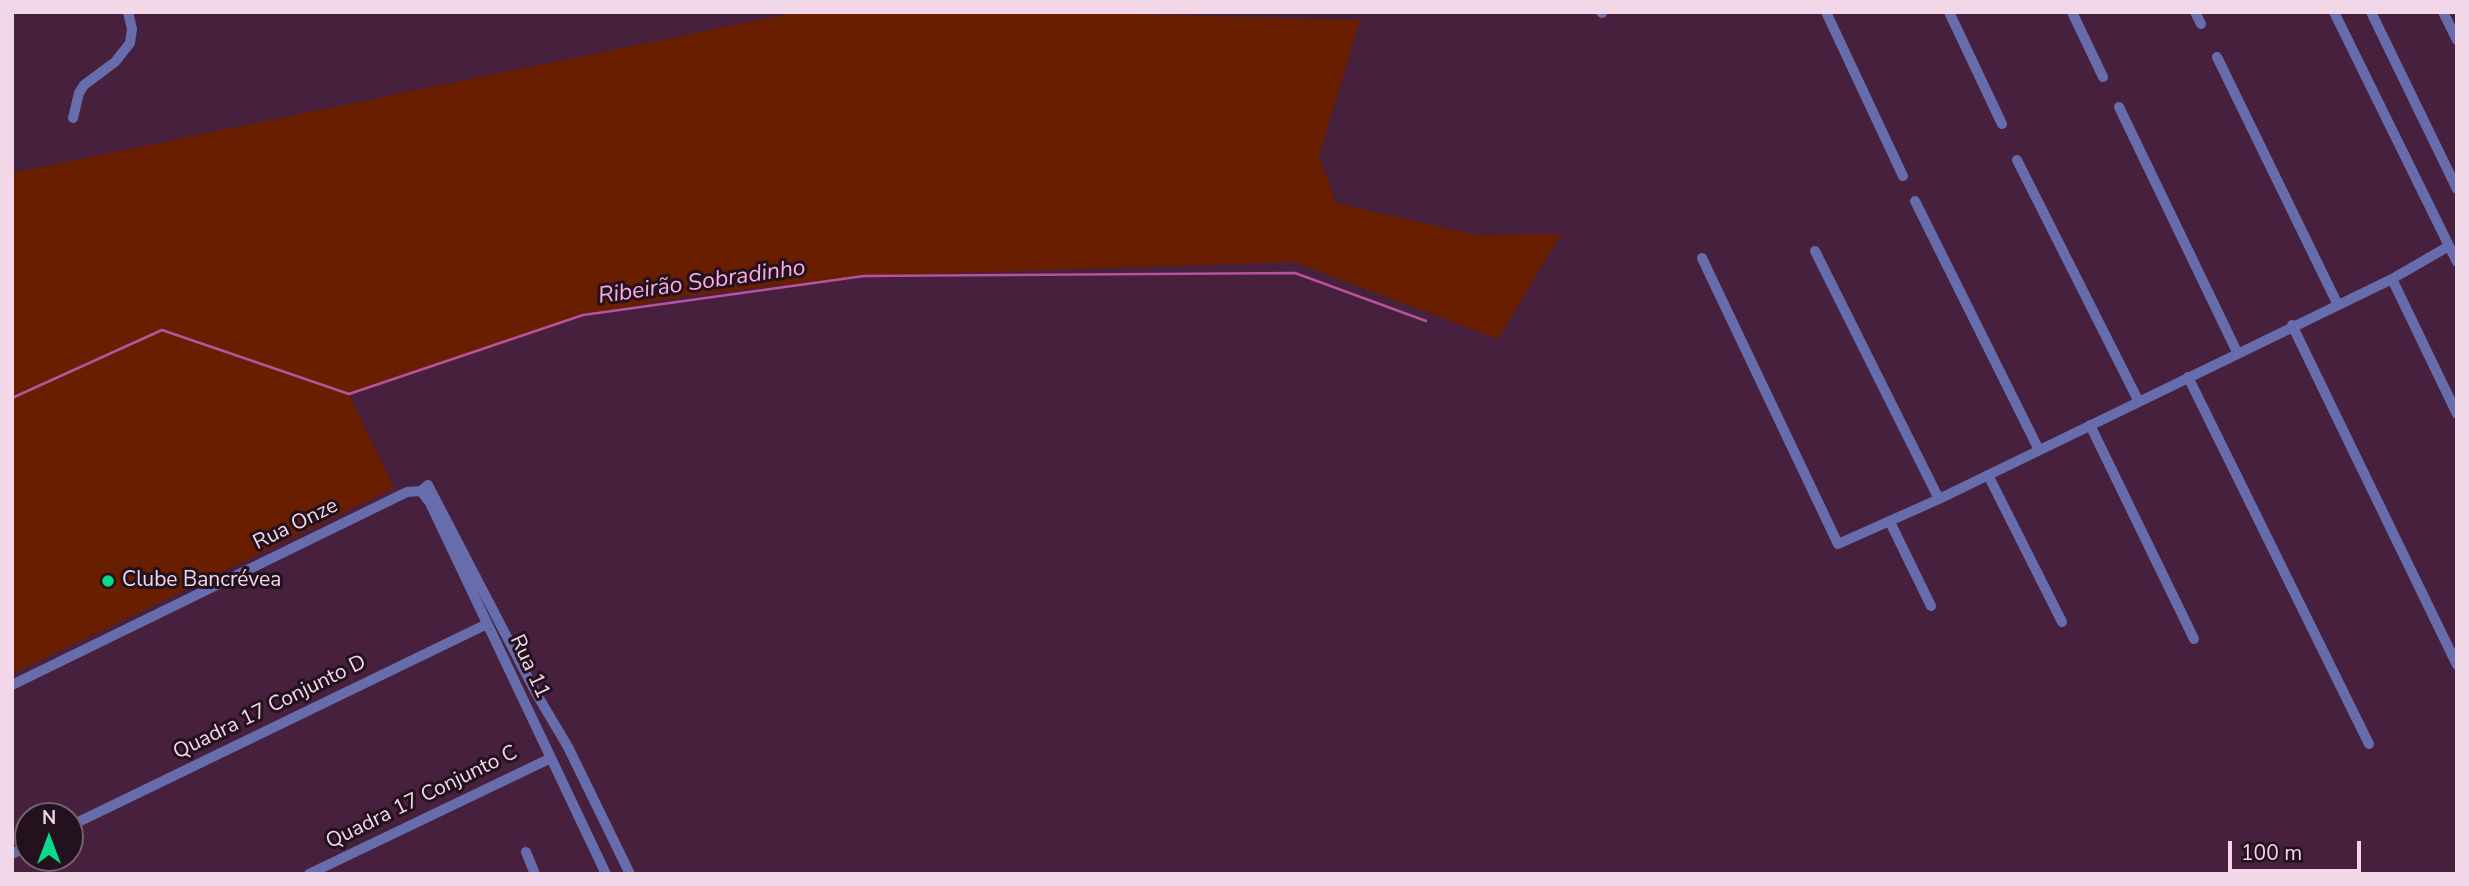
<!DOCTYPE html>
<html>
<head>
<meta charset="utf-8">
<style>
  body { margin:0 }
  #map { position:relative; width:2469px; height:886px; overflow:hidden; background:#47203d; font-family:"Nunito Sans",sans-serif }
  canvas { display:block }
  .frame { position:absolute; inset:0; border:14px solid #f1d7e8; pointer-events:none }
  .north { position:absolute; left:14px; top:802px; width:70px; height:70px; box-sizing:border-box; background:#23111e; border:2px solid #75606f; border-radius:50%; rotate:0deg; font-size:19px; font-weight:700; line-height:28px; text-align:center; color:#f1d7e8 }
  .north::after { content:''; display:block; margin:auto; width:24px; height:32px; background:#08d98b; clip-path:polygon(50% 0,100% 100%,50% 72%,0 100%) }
  .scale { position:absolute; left:2228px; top:841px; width:133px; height:32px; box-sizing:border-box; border:4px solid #f1d7e8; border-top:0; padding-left:9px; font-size:21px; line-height:24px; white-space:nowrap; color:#f1d7e8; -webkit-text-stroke:5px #23111e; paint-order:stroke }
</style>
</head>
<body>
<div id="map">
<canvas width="2469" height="886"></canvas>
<div class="frame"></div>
<div class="north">N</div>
<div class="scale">100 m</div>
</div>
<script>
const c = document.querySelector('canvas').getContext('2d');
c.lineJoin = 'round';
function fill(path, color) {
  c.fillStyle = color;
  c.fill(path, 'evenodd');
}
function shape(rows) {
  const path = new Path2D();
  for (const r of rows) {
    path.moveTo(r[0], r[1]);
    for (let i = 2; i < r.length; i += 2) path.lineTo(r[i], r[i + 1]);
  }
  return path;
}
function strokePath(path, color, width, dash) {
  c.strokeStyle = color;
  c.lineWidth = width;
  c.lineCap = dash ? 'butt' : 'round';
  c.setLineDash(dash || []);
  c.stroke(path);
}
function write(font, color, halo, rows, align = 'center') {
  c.font = font + ' "Nunito Sans",sans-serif';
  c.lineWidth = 6;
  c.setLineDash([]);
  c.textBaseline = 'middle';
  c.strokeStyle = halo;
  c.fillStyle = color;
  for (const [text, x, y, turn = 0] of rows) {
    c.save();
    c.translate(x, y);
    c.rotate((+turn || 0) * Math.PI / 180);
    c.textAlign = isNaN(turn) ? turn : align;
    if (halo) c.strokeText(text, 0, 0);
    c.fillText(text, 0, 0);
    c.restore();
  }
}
const green = shape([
  [798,12,1059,12,1360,20,1319,156,1336,203,1476,235,1561,234,1498,339,1294,262,864,276,687,296,583,315,349,394,394,488,12,674,12,173]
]);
const stream = shape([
  [12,398,162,330,349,394,583,315,864,276,1295,273,1426,321]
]);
const minor = shape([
  [1601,12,1602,13],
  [1826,12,1903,176],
  [1949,12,2002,124],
  [2072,12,2103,77],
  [2195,12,2201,24],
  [2334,12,2457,262],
  [2371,12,2457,189],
  [2443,12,2457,40],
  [2217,57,2337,303],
  [2119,107,2237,352],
  [73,118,79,93,84,85,115,62,130,43,132,29,128,12],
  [2017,160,2138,400],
  [1915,201,2038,448],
  [1815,251,1939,499],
  [1702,258,1838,544,1939,499,2392,279,2449,246],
  [2392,279,2457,414],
  [2292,325,2457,665],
  [2188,377,2369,744],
  [2090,425,2194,639],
  [1988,475,2062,622],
  [421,491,428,485,536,693,568,747,630,874],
  [1890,522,1931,606],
  [12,685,407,492,421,491,430,503,606,874],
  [70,826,487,624],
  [526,852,535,874],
  [12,854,28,846],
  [309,874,551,758]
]);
const markers = [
  [108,581,7,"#08d98b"]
];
const streetNames = [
  ["Rua Onze",296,525,-26],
  ["Rua 11",529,667,65],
  ["Quadra 17 Conjunto D",270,708,-26],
  ["Quadra 17 Conjunto C",422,798,-26]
];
const poiNames = [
  ["Clube Bancrévea",122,581]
];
const waterNames = [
  ["Ribeirão Sobradinho",702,283,-8]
];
fill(green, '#6a1e00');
strokePath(stream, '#b7539d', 2.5);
strokePath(minor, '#676dac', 10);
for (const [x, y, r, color] of markers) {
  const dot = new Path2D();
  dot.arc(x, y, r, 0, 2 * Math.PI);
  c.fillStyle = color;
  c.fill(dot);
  strokePath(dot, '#23111e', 2.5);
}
write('21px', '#f1d7e8', '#23111e', streetNames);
write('21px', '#f1d7e8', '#23111e', poiNames, 'left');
write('italic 23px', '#faade2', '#23111e', waterNames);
</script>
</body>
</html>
